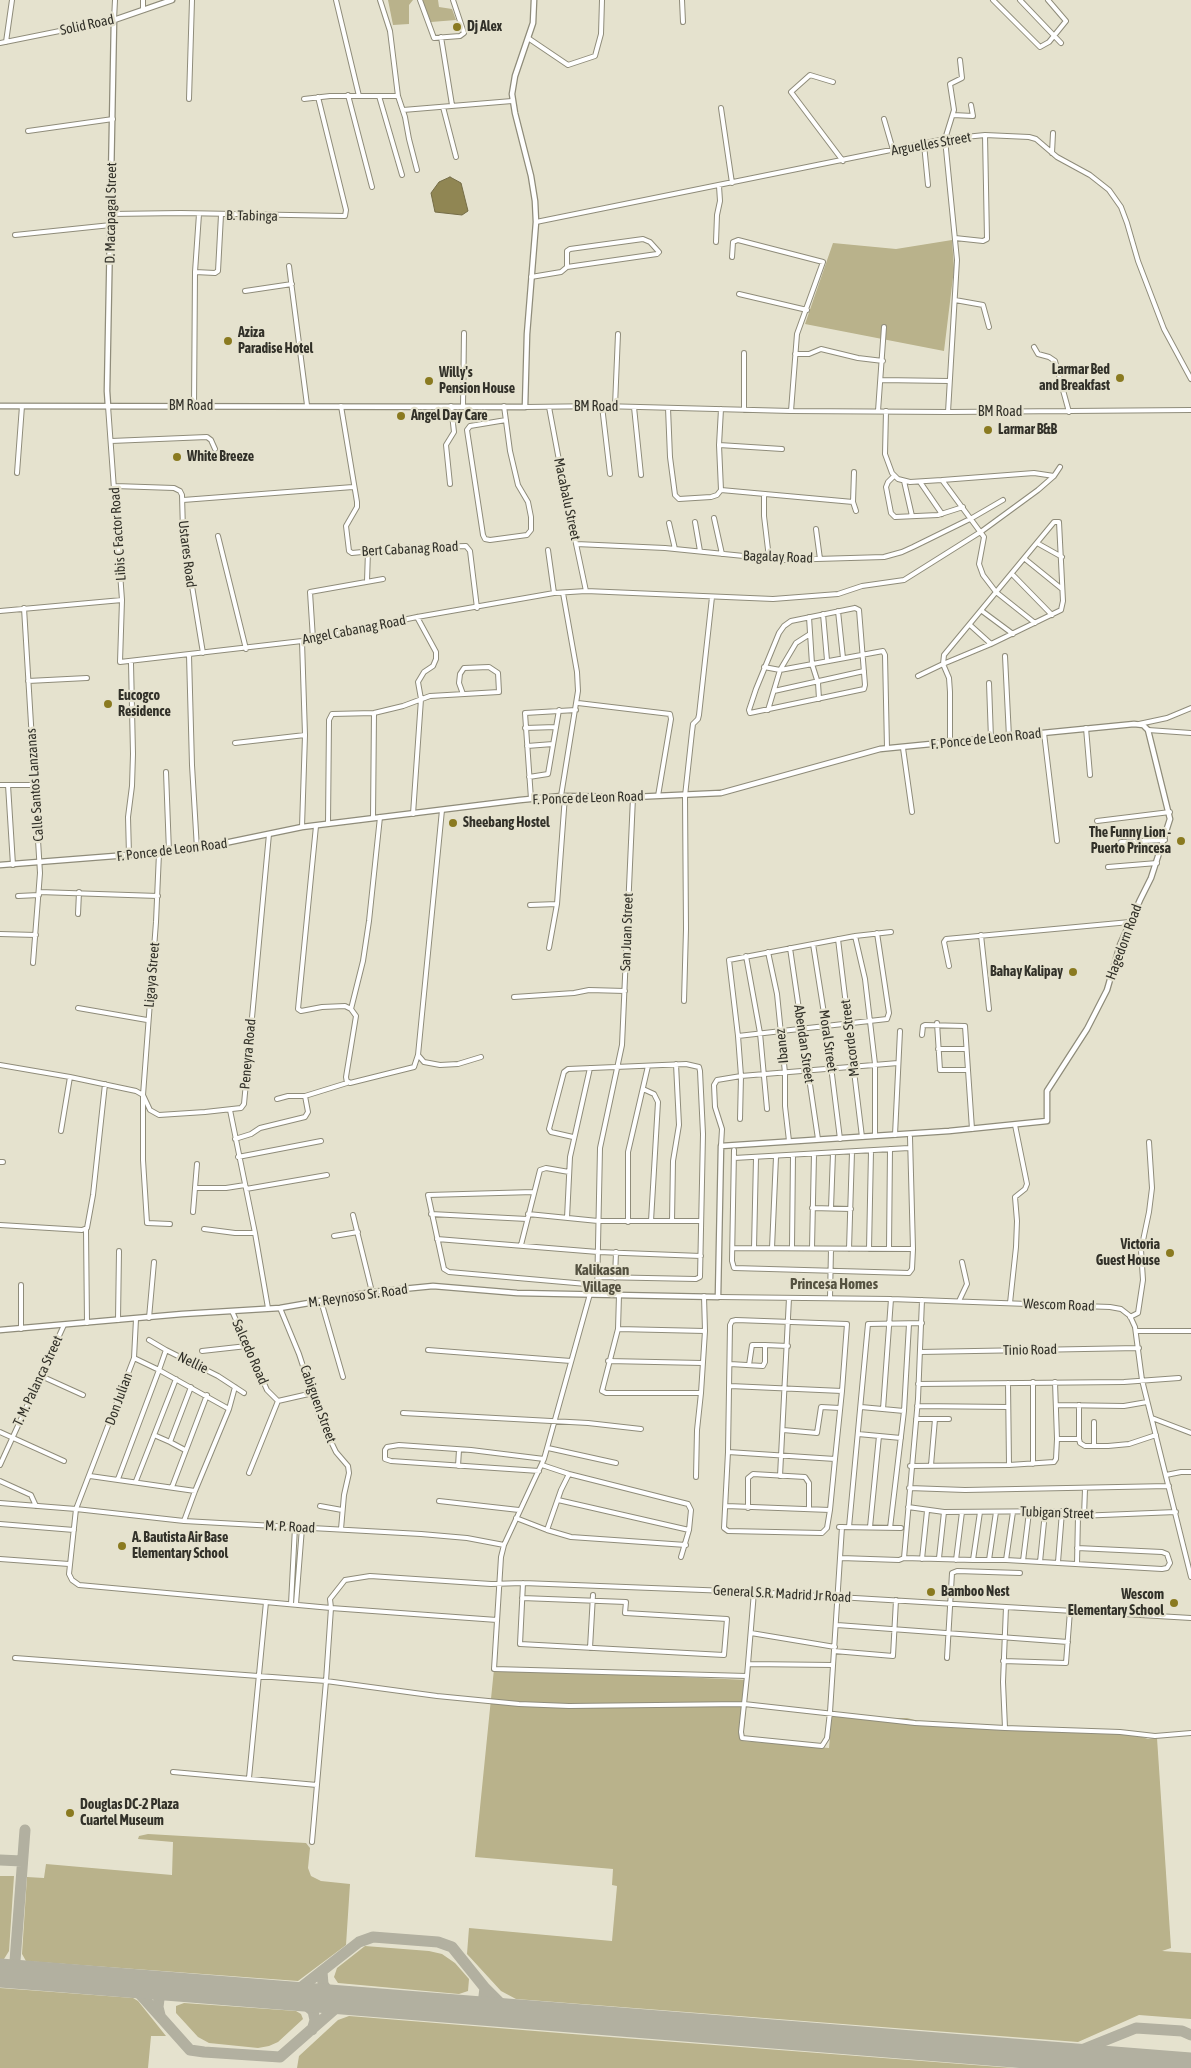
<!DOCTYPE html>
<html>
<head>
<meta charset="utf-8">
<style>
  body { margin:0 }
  canvas { display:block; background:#e5e2ce }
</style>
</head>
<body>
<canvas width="1191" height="2068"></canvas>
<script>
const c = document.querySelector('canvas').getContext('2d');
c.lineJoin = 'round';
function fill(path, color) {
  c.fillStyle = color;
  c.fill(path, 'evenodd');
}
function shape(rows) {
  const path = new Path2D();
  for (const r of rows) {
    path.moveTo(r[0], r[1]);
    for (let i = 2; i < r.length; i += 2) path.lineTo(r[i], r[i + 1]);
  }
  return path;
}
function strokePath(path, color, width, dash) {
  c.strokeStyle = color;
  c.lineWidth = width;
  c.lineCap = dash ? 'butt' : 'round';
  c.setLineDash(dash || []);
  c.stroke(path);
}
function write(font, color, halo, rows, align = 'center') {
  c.font = font + ' "Asap Condensed",sans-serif';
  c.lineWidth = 4.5;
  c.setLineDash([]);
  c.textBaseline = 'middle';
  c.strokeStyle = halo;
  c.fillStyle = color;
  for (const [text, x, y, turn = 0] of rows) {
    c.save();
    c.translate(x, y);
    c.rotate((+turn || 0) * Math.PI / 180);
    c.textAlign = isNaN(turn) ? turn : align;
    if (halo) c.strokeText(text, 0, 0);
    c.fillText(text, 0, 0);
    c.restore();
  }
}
const green = shape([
  [388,0,413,0,409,5,409,24,393,25],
  [422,0,438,0,439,7,452,9,456,20,431,22],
  [952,240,954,269,944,351,805,324,833,243,896,249],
  [494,1669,748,1680,743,1741,829,1748,832,1712,880,1718,907,1718,926,1723,995,1730,1130,1733,1148,1739,1157,1738,1171,1948,1162,1951,1191,1953,1191,2019,1139,2015,1078,2042,516,1999,501,1991,467,1954,469,1928,612,1941,617,1886,612,1885,613,1869,475,1857],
  [148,1834,306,1843,310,1848,308,1868,311,1876,321,1881,350,1884,346,1945,298,1981,26,1961,22,1954,27,1877,44,1878,46,1864,172,1875,173,1842,138,1839,139,1836],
  [0,1876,14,1876,9,1951,4,1959,0,1959],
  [365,1946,429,1951,442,1954,455,1963,469,1979,468,1991,459,1994,338,1983,334,1977,337,1968],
  [0,1988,133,1998,138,2001,166,2036,151,2036,148,2068,0,2068],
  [184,2003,296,2011,301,2014,303,2019,278,2042,269,2046,258,2048,209,2043,198,2037,176,2013,176,2006],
  [349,2016,597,2036,1013,2068,297,2068,299,2056,338,2020]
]);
const water = shape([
  [450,177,461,183,468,211,462,215,435,212,431,193,439,182,450,177]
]);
const taxiway = shape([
  [0,1860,22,1861],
  [322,1972,323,1984,329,1993,334,1998,345,2000],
  [14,1974,25,1830],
  [131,1984,190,2050,204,2052,280,2057,345,2000],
  [290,1996,359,1942,373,1937,438,1942,452,1947,485,1988,511,2014],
  [297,1997,313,2011,315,2020,312,2030],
  [472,2010,479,2008,483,2004,485,1988],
  [160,2015,158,2007,159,1999,166,1986],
  [1064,2057,1136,2028,1182,2031,1191,2035],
  [1104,2060,1109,2068],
  [1156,2064,1158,2068]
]);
const runway = shape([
  [0,1973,1191,2067]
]);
const minor = shape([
  [336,0,359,96,398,96],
  [380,0,390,31,398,96,405,117,409,139,417,170],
  [420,0,434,38,460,36,464,33,453,0],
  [682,0,683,22],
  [993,0,1040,47,1049,42,1066,21,1048,0],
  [1020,0,1061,43],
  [143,10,143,0],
  [441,37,452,105],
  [528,38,568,65,595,56,601,34,602,0],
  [6,42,12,0],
  [0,43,114,20,115,0],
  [833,82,810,75,791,92,843,161],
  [348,95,372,187],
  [379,96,402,175],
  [189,99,192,0],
  [304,99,330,96,359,96],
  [443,107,456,157],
  [721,108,732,183],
  [403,110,512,101],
  [953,115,973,116,971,105],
  [884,119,893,150],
  [28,131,113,119],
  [924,144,928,185],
  [1052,153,1053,133],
  [111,214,181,213,345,216,346,210,318,97],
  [536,222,945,139,985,135,1029,137,1036,139,1057,157,1090,175,1109,190,1121,207,1127,223,1138,261,1164,329,1191,379],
  [15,235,111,225],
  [955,238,983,241,987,239,985,135],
  [716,242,717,215,720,201,719,186],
  [732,257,733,242,738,240,823,262,797,334,791,411],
  [289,266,307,405],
  [195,272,215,273,218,271,221,215],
  [531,277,561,272,567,267,567,251,570,249,643,239,650,242,659,252,657,254,567,267],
  [245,291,292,284],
  [739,294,807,310],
  [955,300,983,305,989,327],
  [1034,347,1038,354,1049,357,1055,361,1069,412],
  [795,354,809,354,821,349,858,358,883,361],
  [881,380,949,381],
  [108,406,122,600,120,662,302,641,417,617,554,593,586,591,773,599,838,594,862,586,904,580,982,531,1038,490,1054,476,1060,467],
  [341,406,357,502,357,507,346,526,349,551,352,553,403,548,466,546,470,551,477,608],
  [463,406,464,333],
  [504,406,510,451,518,485,528,502,531,517,531,530,527,535,490,540,485,539,483,535,467,430,470,426,506,420],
  [602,406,610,474],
  [615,406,618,334],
  [194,407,195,272,199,214],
  [525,407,602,406,791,411,948,412,1191,410],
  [549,407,564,487,586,591],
  [634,407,641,475],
  [668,408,670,457,675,495,679,499,711,497,717,495,721,490,853,502,854,472],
  [721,409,719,445,721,490],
  [744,410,744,353],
  [878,411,884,327],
  [886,411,885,454,892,473,898,479,910,482,942,480,984,537,979,564,983,575,996,592,1035,623],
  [948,412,957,260,945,139,954,110,950,84,962,78,960,60],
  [111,441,207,437,211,440,215,449],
  [719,445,782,449],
  [17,473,22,406],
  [894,476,888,482,886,487,891,513,895,517,938,515,963,507],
  [942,480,1034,473,1054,476],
  [904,481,912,516],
  [920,482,942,514],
  [450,484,446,445,454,432,451,406],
  [115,486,174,488,180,491,182,495,183,531,203,653],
  [764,494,764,516,769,558],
  [183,500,353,487],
  [853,502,856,511],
  [714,518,722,554],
  [695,522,700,551],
  [669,523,675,549],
  [816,529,820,559],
  [218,536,246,649],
  [1037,543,1062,557],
  [576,544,665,548,783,560,884,557,902,552,913,547,972,518,1003,500],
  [548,550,554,593],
  [1025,559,1062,589],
  [1012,574,1052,615],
  [367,581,368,551],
  [24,608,40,873,33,963],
  [855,608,859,610,865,685,864,689,750,713,749,710,756,689,779,633,784,626,791,621,855,608],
  [0,611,122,600],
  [838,611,843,658],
  [982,611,1013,634],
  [823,614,827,660],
  [809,617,812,664,818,683,819,699],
  [970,625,991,644],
  [313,639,310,592,383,579],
  [302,641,305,735,302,827],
  [189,655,192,765,197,849],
  [1005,656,1009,737],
  [764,667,780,670,883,651,885,655,887,748],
  [918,676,943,664,991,644,1061,610,1063,601,1059,522,1054,522,944,655,943,664,949,678,950,692,950,743],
  [28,681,87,678],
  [989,683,991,739],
  [774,691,864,671],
  [578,703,670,714,671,719,658,796],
  [768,710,780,670,796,643,810,634],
  [1139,724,1167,718,1191,708],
  [525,728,556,727],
  [1086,728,1090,775],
  [1148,730,1191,733],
  [1044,733,1057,841],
  [235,743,305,735],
  [527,746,553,744],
  [903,748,912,812],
  [166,772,169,852],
  [529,777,548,774,559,710],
  [0,785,36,785],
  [8,785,13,865],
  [561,796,578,691,577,672,563,593],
  [531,799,525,713,576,710],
  [442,810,418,1055,424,1062,440,1065,458,1064,481,1057],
  [413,814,421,699,418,682,424,672,433,666,436,659,436,652,417,617],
  [373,818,374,713],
  [1097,821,1170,812],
  [328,824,329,720,332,714,374,713,403,706,430,696,499,692,498,673,489,667,464,668,460,674,459,683,463,694],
  [1121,842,1165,840],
  [159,853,156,922,143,1095,143,1160,147,1223,170,1224],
  [129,855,128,817,132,786,133,754,131,663],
  [1108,867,1157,863],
  [18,896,39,895,39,892,158,896],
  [530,905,557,904],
  [78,914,79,892],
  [0,934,36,935],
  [981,935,989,1009],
  [855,936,865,979,875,1064,875,1136],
  [838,939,862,1137],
  [813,944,826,1026,840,1139],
  [549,948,557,904,565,796],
  [790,948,818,1139],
  [768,952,777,994,785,1073,785,1106,789,1141],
  [746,956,760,1033,767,1109],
  [949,966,944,942,946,939,1130,922],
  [514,997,574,993,589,990,625,991],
  [684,1001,686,929,685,796,692,732,693,724,698,719,699,715,712,597],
  [78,1008,147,1020],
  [351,1009,363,961,369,921,380,817],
  [937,1023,940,1070,967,1070],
  [922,1035,923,1026,925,1025,965,1026,972,1129],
  [738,1036,887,1019,889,1013,877,933],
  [938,1049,966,1049],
  [0,1065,70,1077,136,1091,143,1095,150,1110,159,1115,205,1112,241,1108,244,1104,269,834],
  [347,1081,350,1083,414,1067,418,1055],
  [643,1089,654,1094,658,1102,651,1221],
  [277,1099,288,1096,305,1096,347,1083,346,1077,356,1016,351,1009,345,1006,322,1007,301,1011,298,1009,316,826],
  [230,1110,255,1233,268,1308],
  [740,1119,741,1076,738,1036,729,960,855,936,891,932],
  [61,1131,70,1077],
  [895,1135,900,1031],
  [573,1137,551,1132,549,1129,564,1072,568,1069,686,1064,699,1067,700,1071,703,1134,700,1277,696,1279,598,1277],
  [235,1139,251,1134,260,1128,305,1117,308,1112,305,1096],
  [721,1146,722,1129,715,1107,714,1085,717,1080,741,1076,898,1063],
  [734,1150,732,1261,734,1268,909,1273,912,1269,913,1249,910,1137],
  [238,1157,321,1141],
  [734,1158,909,1148],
  [0,1162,3,1162],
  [197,1164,195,1188,226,1188,245,1185],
  [246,1189,327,1175],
  [534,1192,428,1195,444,1269,449,1272,598,1285],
  [812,1208,851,1209],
  [831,1208,833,1153],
  [193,1212,195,1188],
  [431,1214,527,1219],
  [528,1214,598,1221,700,1221],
  [353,1215,372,1292],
  [567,1218,570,1157,590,1068],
  [672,1221,673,1161,679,1125,676,1064],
  [628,1222,628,1152,648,1066],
  [0,1225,82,1230,87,1228,93,1195,105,1084],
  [204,1229,235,1233,255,1233],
  [86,1230,87,1323],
  [334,1236,358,1232],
  [437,1239,598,1252,701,1256],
  [521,1245,540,1170,546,1168,569,1172],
  [792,1247,793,1155],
  [733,1248,913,1249],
  [754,1248,756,1158],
  [772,1248,776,1157],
  [812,1248,814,1154],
  [849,1249,852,1152],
  [869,1249,871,1151],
  [889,1249,890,1149],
  [615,1278,616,1252],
  [590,1294,544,1459,504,1545,501,1557,494,1669,747,1676],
  [597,1294,600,1148,622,1045,633,797],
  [619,1295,618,1329,602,1391,606,1393,701,1393],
  [718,1297,891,1299,1110,1307,1121,1309,1130,1316,1135,1327,1142,1380,1191,1577],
  [830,1298,831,1249],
  [922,1300,918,1399,904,1558,973,1560,980,1512],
  [321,1301,343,1377],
  [959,1301,967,1284,962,1262],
  [1010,1303,1016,1247,1017,1221,1015,1197,1025,1189,1027,1184,1015,1125],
  [280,1308,299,1354,321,1421,336,1452,348,1466,349,1473,344,1495,341,1529],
  [232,1311,267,1390,278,1401,249,1473],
  [1130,1317,1138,1313,1143,1280,1141,1250,1149,1212,1152,1188,1149,1142],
  [149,1318,154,1262],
  [136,1319,134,1358,76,1509,184,1521,421,1534,467,1538,504,1545],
  [118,1320,119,1251],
  [21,1329,21,1285],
  [618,1329,705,1331],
  [1136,1331,1191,1331],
  [149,1340,166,1350],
  [428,1350,571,1361],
  [202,1351,247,1346],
  [920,1352,1139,1348],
  [134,1358,159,1370,166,1350,218,1376,244,1393],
  [608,1361,702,1363],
  [730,1364,763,1366,765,1362,765,1345,788,1346],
  [749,1365,752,1345,765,1345],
  [41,1376,83,1395],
  [1008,1383,1009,1465],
  [918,1384,1124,1382,1179,1378],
  [730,1386,842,1391,847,1324,736,1320,732,1321,730,1325,728,1452,724,1528,728,1531,822,1533,827,1528,830,1510],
  [278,1401,313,1393],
  [1057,1405,1124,1406,1147,1402],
  [917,1406,1008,1407],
  [861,1407,904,1411],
  [883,1409,891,1299],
  [403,1413,588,1423,641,1429],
  [1152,1418,1191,1433],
  [916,1419,935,1419,931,1465],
  [935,1419,949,1419],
  [783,1430,817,1433,821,1407,840,1408],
  [0,1432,64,1461],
  [858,1434,901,1438],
  [154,1435,170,1442],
  [1057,1439,1079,1439,1079,1405],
  [1079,1439,1080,1443,1085,1446,1108,1446,1129,1444,1156,1435],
  [1094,1446,1094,1422],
  [548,1448,616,1463],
  [185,1450,170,1442,191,1387],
  [728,1452,835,1459,842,1391],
  [1033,1464,1033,1382],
  [0,1465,64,1325],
  [542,1465,569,1474,688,1504,691,1510,689,1530,681,1557],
  [458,1466,459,1450],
  [910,1466,1009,1465,1054,1462,1056,1459,1057,1439,1055,1382],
  [539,1471,391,1461,385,1459,385,1450,387,1447,399,1445,471,1450,544,1459],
  [1166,1475,1181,1472,1191,1472],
  [90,1476,195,1491],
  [780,1476,789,1298],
  [696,1477,697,1430,701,1393,705,1331,704,1296],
  [118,1479,159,1370,229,1409],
  [0,1481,31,1495,36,1506],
  [136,1481,176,1379],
  [172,1487,207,1395],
  [909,1488,965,1490,1169,1486],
  [558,1500,689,1530],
  [439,1501,519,1510],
  [0,1503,76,1509,69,1574,72,1580,79,1585,331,1608,497,1620],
  [320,1506,342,1510],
  [726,1506,830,1510,835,1459],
  [908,1507,944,1512,1069,1511,1072,1515,1078,1516,1176,1512],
  [748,1508,748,1478,753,1474,805,1477,809,1483,809,1509],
  [1084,1516,1085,1489],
  [516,1518,547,1530,571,1537,686,1545],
  [184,1521,195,1491,229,1409,235,1387],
  [0,1524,74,1530],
  [839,1527,901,1528],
  [849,1527,868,1324,922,1323],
  [870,1527,879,1436],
  [890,1528,904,1411,909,1324],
  [547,1530,561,1490,569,1474],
  [841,1558,899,1560,904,1558],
  [939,1558,944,1512],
  [0,1559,69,1564],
  [922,1559,927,1511],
  [956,1560,962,1512],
  [973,1560,1006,1560,1162,1569,1167,1568,1170,1563,1167,1554,1162,1552,1077,1548],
  [989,1560,996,1512],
  [1006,1560,1013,1512],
  [1023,1561,1029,1512],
  [1040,1562,1045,1512],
  [1058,1562,1062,1512],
  [1077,1564,1078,1516],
  [754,1592,747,1676,741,1732,742,1738,822,1746,827,1738,830,1712,842,1527],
  [522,1598,626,1602,625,1613,727,1619,724,1655,520,1644,523,1583],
  [291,1604,295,1527],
  [296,1604,302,1528],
  [837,1625,1068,1642],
  [751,1633,835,1647],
  [590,1648,593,1595],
  [834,1651,893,1656,896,1600],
  [15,1658,326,1681,437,1696,519,1704,569,1706,744,1704,915,1723,1005,1728,1120,1732,1155,1736,1191,1733],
  [947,1658,952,1573,957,1571,1020,1573],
  [1003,1661,1066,1663,1070,1611],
  [748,1664,833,1665],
  [1005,1728,1003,1682,1006,1607],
  [173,1772,317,1785],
  [249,1778,266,1602],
  [312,1842,326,1681,331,1608,330,1599,345,1580,370,1576,491,1584,523,1583,754,1592,1191,1618]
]);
const tertiary = shape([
  [0,406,525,407,527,334,536,222,535,201,531,176,515,113,512,94,515,76,533,23,534,0],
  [108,406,107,391,114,20,172,0],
  [0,865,191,850,302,827,520,800,561,796,633,797,721,793,880,749,1134,724,1143,725,1148,730,1170,819,1151,878,1140,900,1120,945,1107,990,1087,1029,1047,1091,1047,1121,949,1131,721,1146,718,1297,517,1293,433,1286,372,1292,280,1308,182,1314,0,1330]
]);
const markers = [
  [457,27,5,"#8a7a20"],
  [228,341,5,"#8a7a20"],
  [1120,378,5,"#8a7a20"],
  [429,381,5,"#8a7a20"],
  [401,416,5,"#8a7a20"],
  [988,430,5,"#8a7a20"],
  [177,457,5,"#8a7a20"],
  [108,704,5,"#8a7a20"],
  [453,823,5,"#8a7a20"],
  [1181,841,5,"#8a7a20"],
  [1073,972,5,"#8a7a20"],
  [1170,1253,5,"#8a7a20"],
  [122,1546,5,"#8a7a20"],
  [931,1592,5,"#8a7a20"],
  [1174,1603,5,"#8a7a20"],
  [70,1813,5,"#8a7a20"]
];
const streetNames = [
  ["Solid Road",87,25,-12],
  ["Arguelles Street",931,144,-10],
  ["D. Macapagal Street",111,213,-89],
  ["B. Tabinga",252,216,1],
  ["BM Road",191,406],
  ["BM Road",596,407],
  ["BM Road",1000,412],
  ["Macabalu Street",567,499,78],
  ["Libis C Factor Road",118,534,-94],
  ["Bert Cabanag Road",410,549,-3],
  ["Ustares Road",187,554,83],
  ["Bagalay Road",778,557,2],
  ["Angel Cabanag Road",354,630,-11],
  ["F. Ponce de Leon Road",986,739,-6],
  ["Calle Santos Lanzanas",35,785,-94],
  ["F. Ponce de Leon Road",588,798,-2],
  ["F. Ponce de Leon Road",172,850,-7],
  ["San Juan Street",627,932,-88],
  ["Hagedorn Road",1124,942,-70],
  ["Ligaya Street",152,975,-85],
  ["Macorde Street",850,1038,-97],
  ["Moral Street",828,1041,82],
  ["Abendan Street",804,1044,82],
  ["Ibanez",782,1046,-96],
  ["Peneyra Road",248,1054,-85],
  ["M. Reynoso Sr. Road",358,1296,-8],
  ["Wescom Road",1059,1305,2],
  ["Tinio Road",1030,1350,-1],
  ["Salcedo Road",250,1352,66],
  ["Nellie",193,1363,26],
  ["T. M. Palanca Street",38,1381,-65],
  ["Don Julian",119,1399,-70],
  ["Cabiguen Street",318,1404,70],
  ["Tubigan Street",1057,1513,2],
  ["M. P. Road",290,1527,3],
  ["General S.R. Madrid Jr Road",782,1594,3]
];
const poiNames = [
  ["Dj Alex",467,27],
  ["Aziza",238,333],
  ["Paradise Hotel",238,349],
  ["Larmar Bed",1110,370,"right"],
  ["and Breakfast",1110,386,"right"],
  ["Willy's",439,373],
  ["Pension House",439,389],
  ["Angel Day Care",411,416],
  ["Larmar B&B",998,430],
  ["White Breeze",187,457],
  ["Eucogco",118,696],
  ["Residence",118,712],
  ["Sheebang Hostel",463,823],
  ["The Funny Lion -",1171,833,"right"],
  ["Puerto Princesa",1171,849,"right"],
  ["Bahay Kalipay",1063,972,"right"],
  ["Victoria",1160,1245,"right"],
  ["Guest House",1160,1261,"right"],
  ["A. Bautista Air Base",132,1538],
  ["Elementary School",132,1554],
  ["Bamboo Nest",941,1592],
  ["Wescom",1164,1595,"right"],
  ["Elementary School",1164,1611,"right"],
  ["Douglas DC-2 Plaza",80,1805],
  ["Cuartel Museum",80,1821]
];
const neighbourhoodNames = [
  ["Kalikasan",602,1270],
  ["Village",602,1287],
  ["Princesa Homes",834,1284]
];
fill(green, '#b9b28b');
fill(water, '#908653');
strokePath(water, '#746c46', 1);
strokePath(taxiway, '#b2b0a0', 11);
strokePath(runway, '#b2b0a0', 29);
strokePath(minor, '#8f8c7a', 6);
strokePath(tertiary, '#8f8c7a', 7);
strokePath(minor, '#fff', 4);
strokePath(tertiary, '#fff', 4.5);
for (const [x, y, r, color] of markers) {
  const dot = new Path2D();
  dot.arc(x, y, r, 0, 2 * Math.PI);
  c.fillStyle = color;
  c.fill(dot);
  strokePath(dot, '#e5e2ce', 2);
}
write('14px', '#323129', '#e5e2ce', streetNames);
write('bold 14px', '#323129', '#e5e2ce', poiNames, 'left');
write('bold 15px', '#555241', '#e5e2ce', neighbourhoodNames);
</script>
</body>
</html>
